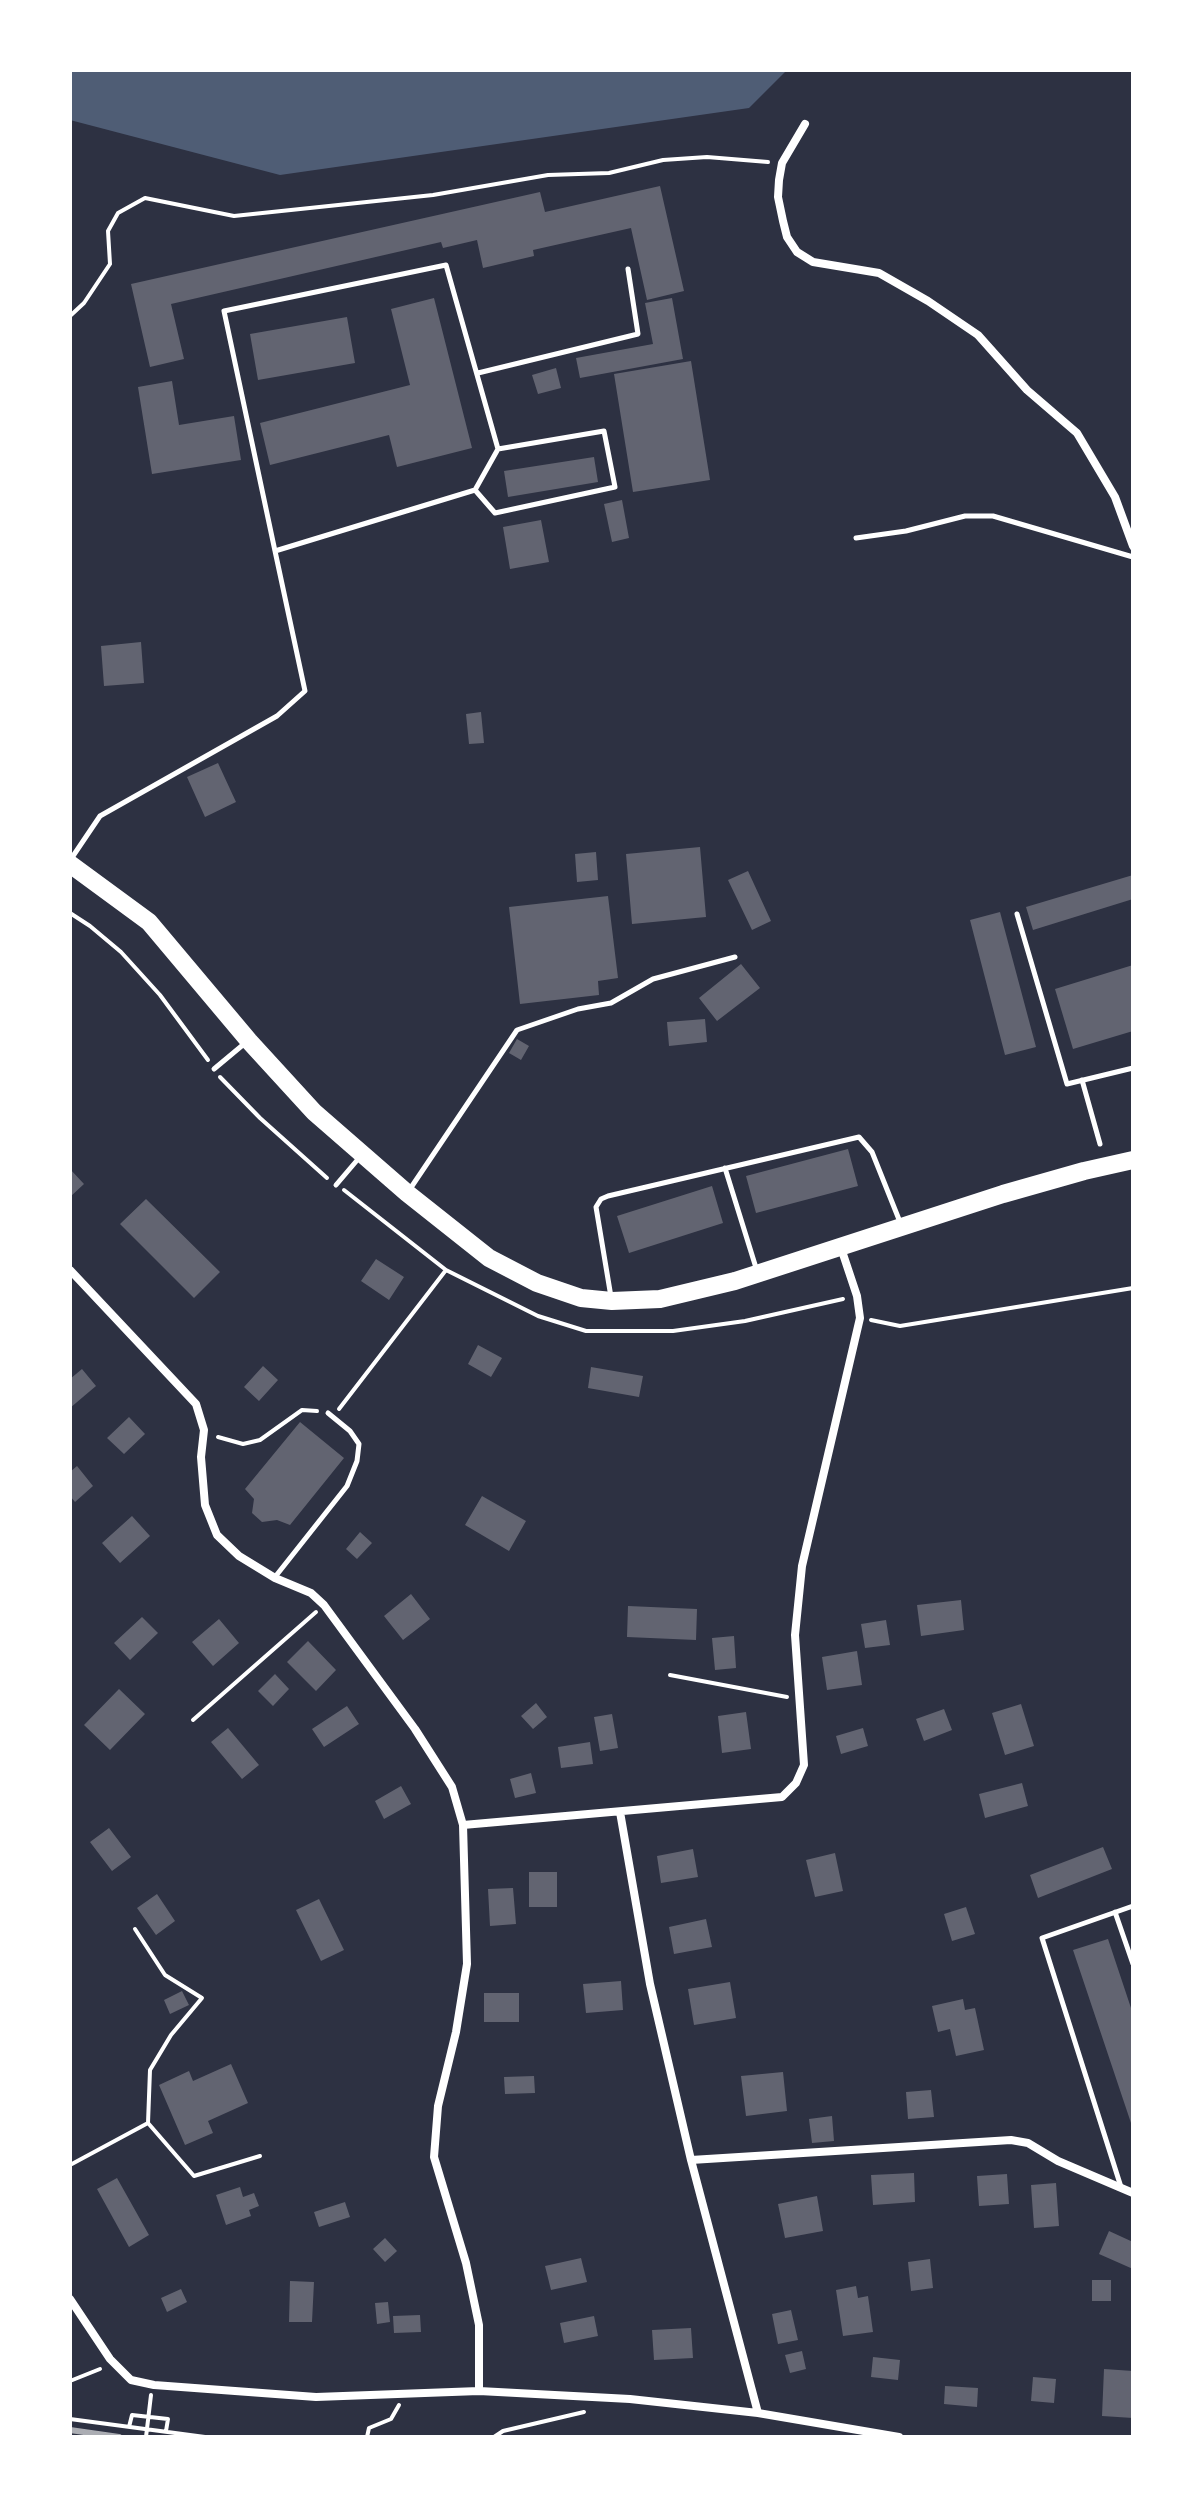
<!DOCTYPE html>
<html>
<head>
<meta charset="utf-8">
<style>
  body { margin:0 }
  #map { position:relative; width:1203px; height:2507px; overflow:hidden; background:#2d3142; font-family:"DejaVu Sans",sans-serif }
  canvas { display:block }
  .frame { position:absolute; inset:0; border:72px solid #fff; pointer-events:none }
</style>
</head>
<body>
<div id="map">
<canvas width="1203" height="2507"></canvas>
<div class="frame"></div>
</div>
<script>
const c = document.querySelector('canvas').getContext('2d');
c.lineJoin = 'round';
function fill(path, color) {
  c.fillStyle = color;
  c.fill(path, 'evenodd');
}
function shape(rows) {
  const path = new Path2D();
  for (const r of rows) {
    path.moveTo(r[0], r[1]);
    for (let i = 2; i < r.length; i += 2) path.lineTo(r[i], r[i + 1]);
  }
  return path;
}
function strokePath(path, color, width, dash) {
  c.strokeStyle = color;
  c.lineWidth = width;
  c.lineCap = dash ? 'butt' : 'round';
  c.setLineDash(dash || []);
  c.stroke(path);
}
const water = shape([
  [70,70,787,70,749,108,280,175,70,120]
]);
const building = shape([
  [660,186,684,291,647,300,631,228,533,250,534,256,483,268,477,240,443,248,441,242,171,304,184,359,150,367,131,284,540,192,545,212],
  [434,298,472,448,397,467,389,435,270,465,260,423,410,385,391,309],
  [672,298,683,359,580,378,576,358,653,344,645,303],
  [347,317,355,363,258,380,250,334],
  [691,361,710,480,633,492,614,374],
  [556,368,561,388,538,394,532,375],
  [172,381,179,425,234,416,241,460,152,474,138,387],
  [594,457,598,482,508,497,504,471],
  [622,500,629,538,612,542,604,504],
  [541,520,549,562,510,569,503,527],
  [141,642,144,683,104,686,101,646],
  [481,712,484,743,469,744,466,714],
  [218,763,236,802,205,817,187,777],
  [700,847,706,917,632,924,626,854],
  [596,852,598,880,577,882,575,854],
  [748,871,771,921,752,930,728,880],
  [1133,875,1133,899,1033,930,1026,907],
  [608,896,618,978,598,981,599,995,520,1004,509,907],
  [1000,912,1036,1047,1005,1055,970,920],
  [741,964,760,988,717,1021,699,998],
  [1133,965,1133,1031,1073,1049,1055,989],
  [705,1019,707,1042,669,1046,667,1022],
  [517,1039,529,1046,521,1060,509,1053],
  [848,1149,858,1186,756,1213,746,1176],
  [70,1169,84,1184,70,1197],
  [712,1186,723,1223,629,1253,617,1216],
  [146,1199,220,1272,194,1298,120,1224],
  [376,1259,404,1277,389,1300,361,1281],
  [478,1345,502,1358,491,1377,468,1364],
  [263,1366,278,1380,259,1401,244,1387],
  [591,1367,643,1376,639,1397,588,1388],
  [82,1369,96,1386,70,1408,70,1379],
  [129,1417,145,1434,124,1454,107,1438],
  [300,1422,344,1458,290,1525,277,1520,262,1522,252,1513,254,1499,245,1489],
  [77,1466,93,1486,75,1502,70,1496,70,1472],
  [482,1496,526,1521,509,1551,465,1525],
  [132,1516,150,1536,120,1563,102,1543],
  [360,1532,372,1543,357,1559,346,1549],
  [411,1594,430,1619,403,1640,384,1616],
  [961,1600,964,1630,921,1636,917,1605],
  [628,1606,697,1609,696,1640,627,1637],
  [142,1617,158,1633,130,1660,114,1643],
  [219,1619,239,1643,213,1666,192,1642],
  [886,1620,890,1645,865,1648,861,1624],
  [734,1636,736,1668,715,1670,712,1638],
  [308,1641,336,1670,316,1691,287,1662],
  [857,1651,862,1685,827,1690,822,1657],
  [275,1674,289,1689,273,1706,258,1691],
  [119,1689,145,1714,110,1750,84,1725],
  [536,1703,547,1717,533,1729,521,1716],
  [1021,1704,1034,1746,1005,1755,992,1713],
  [347,1706,359,1724,324,1747,312,1729],
  [944,1709,952,1730,924,1741,916,1719],
  [746,1712,751,1749,722,1753,718,1716],
  [612,1714,618,1748,600,1751,594,1717],
  [228,1728,259,1765,242,1779,211,1742],
  [863,1728,868,1746,841,1754,836,1736],
  [590,1742,593,1764,561,1768,558,1747],
  [531,1773,536,1793,515,1798,510,1779],
  [1022,1783,1028,1806,985,1818,979,1794],
  [401,1786,411,1804,384,1819,375,1801],
  [109,1828,131,1857,112,1871,90,1842],
  [1103,1847,1112,1869,1038,1898,1030,1875],
  [693,1849,698,1877,661,1883,657,1856],
  [835,1853,843,1891,815,1897,806,1860],
  [529,1872,557,1872,557,1907,529,1907],
  [513,1888,516,1924,490,1926,488,1889],
  [157,1894,175,1921,156,1935,137,1908],
  [319,1899,344,1950,321,1961,296,1910],
  [966,1907,975,1934,952,1941,944,1914],
  [706,1919,712,1947,674,1954,669,1927],
  [1108,1939,1133,2014,1132,2126,1073,1950],
  [621,1981,623,2010,586,2013,583,1984],
  [730,1982,736,2018,694,2025,688,1989],
  [182,1991,189,2005,170,2014,164,2000],
  [484,1993,519,1993,519,2022,484,2022],
  [963,1999,965,2010,975,2008,984,2050,956,2056,950,2029,938,2032,932,2006],
  [231,2064,248,2103,208,2121,213,2133,185,2145,159,2085,189,2071,193,2081],
  [783,2072,787,2111,746,2116,741,2076],
  [534,2076,535,2093,505,2094,504,2077],
  [931,2090,934,2117,908,2119,906,2092],
  [832,2116,834,2141,812,2143,809,2119],
  [914,2173,915,2202,873,2205,871,2175],
  [1007,2174,1009,2204,979,2206,977,2176],
  [117,2178,149,2235,129,2247,97,2189],
  [1056,2183,1059,2226,1034,2228,1031,2185],
  [240,2187,243,2197,254,2193,259,2206,249,2210,251,2216,226,2225,216,2195],
  [817,2196,823,2231,785,2238,778,2204],
  [345,2202,350,2217,319,2227,314,2212],
  [1109,2231,1133,2242,1133,2269,1099,2254],
  [385,2238,397,2251,385,2262,373,2249],
  [581,2258,587,2282,551,2290,545,2266],
  [930,2259,933,2288,911,2291,908,2262],
  [1092,2280,1111,2280,1111,2301,1092,2301],
  [290,2281,314,2282,312,2322,289,2322],
  [856,2286,858,2298,868,2296,873,2332,843,2336,836,2290],
  [181,2289,187,2302,167,2312,161,2298],
  [388,2302,390,2322,377,2324,375,2303],
  [791,2310,798,2340,778,2344,772,2314],
  [420,2315,421,2332,394,2333,393,2316],
  [594,2316,598,2336,564,2343,560,2323],
  [691,2328,693,2358,654,2360,652,2330],
  [802,2351,806,2369,790,2373,785,2355],
  [873,2357,900,2360,898,2380,871,2377],
  [1104,2369,1133,2371,1133,2418,1102,2416],
  [1033,2377,1056,2379,1054,2403,1031,2401],
  [945,2386,978,2388,977,2407,944,2404]
]);
const path = shape([
  [70,316,84,303,110,264,108,231,118,213,145,198,234,216,433,195,548,175,609,173,663,160,707,157,768,162],
  [70,913,90,926,121,952,160,995,208,1060],
  [220,1077,260,1118,327,1178],
  [344,1190,446,1270,538,1316,586,1331,673,1331,745,1321,843,1299],
  [871,1320,900,1326,1133,1288],
  [339,1409,446,1270],
  [218,1437,243,1444,260,1440,302,1410,317,1411],
  [670,1675,787,1697],
  [193,1720,316,1612],
  [148,2123,194,2176,260,2156],
  [70,2165,148,2123,150,2070,171,2035,202,1998,165,1975,135,1929],
  [70,2381,100,2369],
  [70,2419,205,2437],
  [129,2427,132,2415,168,2419,166,2431],
  [146,2437,151,2395],
  [367,2437,369,2428,391,2419,399,2405],
  [494,2437,503,2431,584,2412]
]);
const service = shape([
  [478,373,638,334,628,269],
  [475,490,495,513,615,487,604,431,498,449],
  [856,538,906,531,965,516,993,516,1133,557],
  [71,859,100,816,277,716,305,691,275,551,224,311,446,265,498,449,475,490,275,551],
  [1017,914,1067,1084,1133,1068],
  [214,1069,244,1044],
  [1082,1080,1100,1144],
  [725,1168,757,1271],
  [336,1185,359,1158],
  [410,1189,517,1030,578,1009,611,1003,653,979,735,957],
  [611,1297,596,1207,601,1199,608,1196,859,1137,872,1152,900,1222],
  [275,1577,347,1486,357,1461,359,1444,350,1431,328,1413],
  [1115,1912,1133,1964],
  [1121,2187,1042,1938,1133,1906]
]);
const minor = shape([
  [805,124,782,163,779,180,778,197,783,221,787,237,797,252,813,262,879,273,928,301,978,335,1027,390,1077,433,1115,497,1133,546],
  [70,1270,196,1404,204,1430,201,1457,205,1505,217,1535,239,1556,275,1578,311,1593,324,1605,415,1729,452,1787,463,1825,467,1964,456,2032,438,2106,434,2157,466,2263,479,2325,479,2391],
  [620,1812,650,1984,691,2160,758,2413],
  [463,1825,782,1797,796,1783,804,1765,795,1635,802,1566,860,1318,857,1296,841,1248],
  [691,2160,1011,2140,1028,2143,1058,2161,1133,2193],
  [70,2299,110,2359,131,2380,154,2385,316,2397,479,2391,630,2399,758,2413,899,2437]
]);
const primary = shape([
  [70,864,149,922,249,1041,314,1112,407,1193,489,1258,537,1283,581,1298,612,1301,660,1299,735,1281,1003,1194,1084,1171,1133,1160]
]);
const rail = shape([
  [70,2430,119,2437]
]);
fill(water, '#4f5d75');
fill(building, '#626471');
strokePath(path, '#fff', 4);
strokePath(service, '#fff', 5);
strokePath(minor, '#fff', 8);
strokePath(primary, '#fff', 18);
strokePath(rail, '#abadb3', 6);
</script>
</body>
</html>
